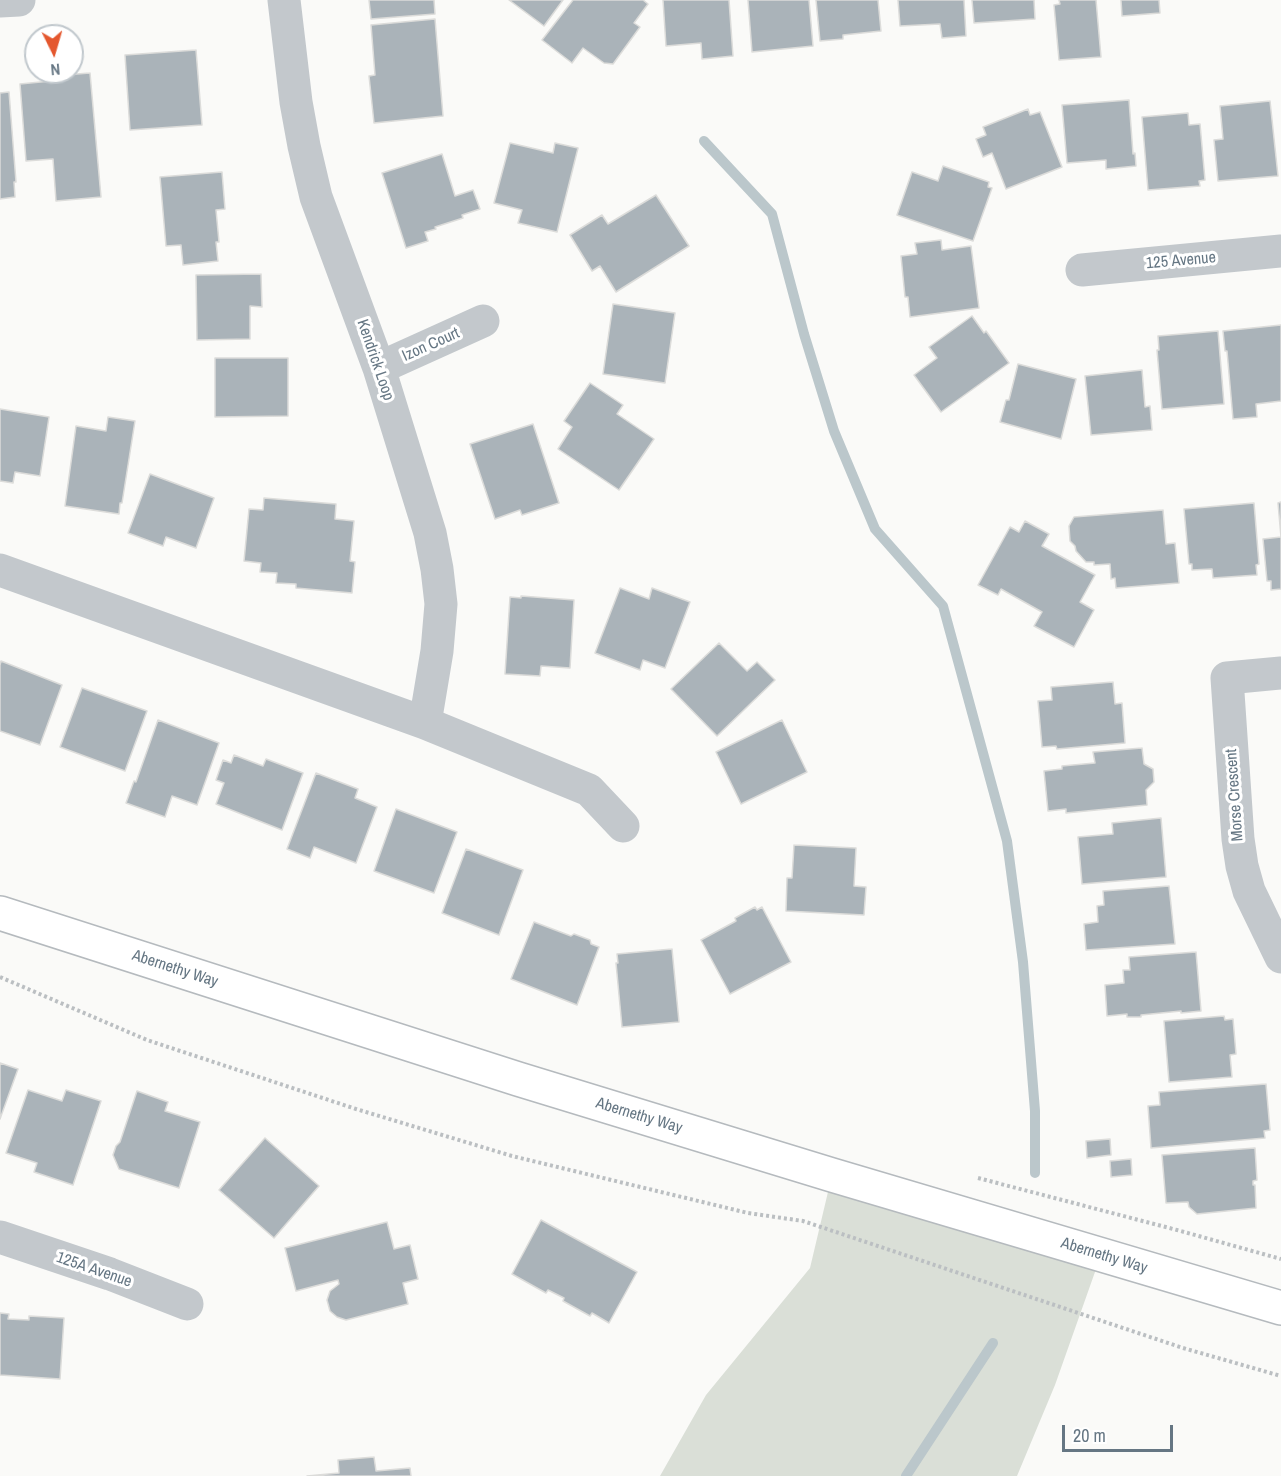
<!DOCTYPE html>
<html>
<head>
<meta charset="utf-8">
<style>
  body { margin:0 }
  #map { position:relative; width:1281px; height:1476px; overflow:hidden; background:#fafaf8; font-family:"Archivo Narrow",sans-serif }
  canvas { display:block }
  .north { position:absolute; left:24px; top:24px; width:60px; height:60px; box-sizing:border-box; background:#fff; border:2px solid #c1c8cd; border-radius:50%; rotate:175deg; font-size:16px; font-weight:700; line-height:24px; text-align:center; color:#657683 }
  .north::after { content:''; display:block; margin:auto; width:21px; height:27px; background:#e4572e; clip-path:polygon(50% 0,100% 100%,50% 72%,0 100%) }
  .scale { position:absolute; left:1062px; top:1425px; width:111px; height:27px; box-sizing:border-box; border:3px solid #657683; border-top:0; padding-left:8px; font-size:18px; line-height:21px; white-space:nowrap; color:#657683; -webkit-text-stroke:4px #fff; paint-order:stroke }
</style>
</head>
<body>
<div id="map">
<canvas width="1281" height="1476"></canvas>
<div class="north">N</div>
<div class="scale">20 m</div>
</div>
<script>
const c = document.querySelector('canvas').getContext('2d');
c.lineJoin = 'round';
function fill(path, color) {
  c.fillStyle = color;
  c.fill(path, 'evenodd');
}
function shape(rows) {
  const path = new Path2D();
  for (const r of rows) {
    path.moveTo(r[0], r[1]);
    for (let i = 2; i < r.length; i += 2) path.lineTo(r[i], r[i + 1]);
  }
  return path;
}
function strokePath(path, color, width, dash) {
  c.strokeStyle = color;
  c.lineWidth = width;
  c.lineCap = dash ? 'butt' : 'round';
  c.setLineDash(dash || []);
  c.stroke(path);
}
function write(font, color, halo, rows, align = 'center') {
  c.font = font + ' "Archivo Narrow",sans-serif';
  c.lineWidth = 6;
  c.setLineDash([]);
  c.textBaseline = 'middle';
  c.strokeStyle = halo;
  c.fillStyle = color;
  for (const [text, x, y, turn = 0] of rows) {
    c.save();
    c.translate(x, y);
    c.rotate((+turn || 0) * Math.PI / 180);
    c.textAlign = isNaN(turn) ? turn : align;
    if (halo) c.strokeText(text, 0, 0);
    c.fillText(text, 0, 0);
    c.restore();
  }
}
const green = shape([
  [832,1175,1101,1255,1055,1385,1017,1476,660,1476,706,1395,810,1268]
]);
const stream = shape([
  [704,141,772,214,804,334,834,431,875,529,943,606,1007,841,1023,962,1035,1111,1035,1173],
  [906,1476,993,1343]
]);
const building = shape([
  [369,0,434,0,435,14,371,19,369,0],
  [509,0,563,0,544,26,509,0],
  [573,0,643,0,648,4,634,23,640,27,613,64,604,63,583,48,572,63,542,40,573,0],
  [663,0,729,0,733,56,702,59,701,43,666,46,663,0],
  [748,0,809,0,813,46,752,52,748,0],
  [816,0,878,0,881,31,843,35,843,39,820,41,816,0],
  [898,0,964,0,966,36,942,38,940,24,900,26,898,0],
  [972,0,1034,0,1035,19,974,23,972,0],
  [1059,0,1096,0,1101,57,1059,60,1054,5,1060,4,1059,0],
  [1121,0,1159,0,1160,13,1122,16,1121,0],
  [435,19,443,116,374,123,369,76,375,75,371,25,435,19],
  [196,50,202,125,130,130,125,55,196,50],
  [90,73,101,197,56,201,53,159,26,161,20,84,51,81,51,76,90,73],
  [9,92,16,182,14,182,15,197,0,199,0,93,9,92],
  [1129,100,1133,154,1135,153,1136,166,1106,169,1106,160,1067,163,1062,105,1129,100],
  [1270,101,1278,176,1218,181,1214,140,1223,139,1220,106,1270,101],
  [1028,109,1030,115,1040,112,1062,167,1006,189,992,153,983,157,976,139,986,135,983,127,1028,109],
  [1188,113,1189,125,1200,124,1205,180,1199,181,1200,186,1148,190,1142,117,1188,113],
  [510,143,553,153,555,143,578,148,557,232,518,223,522,210,494,203,510,143],
  [442,154,455,196,473,190,480,209,462,215,463,218,435,227,436,229,425,232,428,241,406,248,382,173,442,154],
  [943,166,989,182,988,187,992,188,973,241,897,215,912,172,938,181,943,166],
  [222,172,225,209,216,210,219,242,216,242,218,261,183,265,181,245,166,246,160,177,222,172],
  [656,195,689,246,616,292,600,266,592,271,570,235,602,215,608,224,656,195],
  [941,240,942,250,971,246,979,308,910,317,908,297,905,297,901,256,917,254,915,243,941,240],
  [261,274,262,307,250,306,250,339,197,340,196,275,261,274],
  [613,304,675,313,665,383,603,374,613,304],
  [972,316,984,333,986,331,1009,363,941,412,914,375,937,358,929,347,972,316],
  [1281,325,1281,401,1256,404,1257,417,1233,419,1227,351,1225,351,1223,331,1281,325],
  [1218,331,1224,404,1162,409,1157,350,1159,350,1158,336,1218,331],
  [215,358,288,358,288,416,215,417,215,358],
  [1018,364,1076,379,1061,439,1000,422,1006,400,1009,400,1018,364],
  [1142,370,1145,407,1150,406,1152,430,1091,435,1085,376,1142,370],
  [590,383,623,405,617,414,654,439,619,490,558,449,572,427,564,421,590,383],
  [0,409,49,417,40,476,15,472,13,483,0,481,0,409],
  [108,417,135,421,122,503,120,503,119,514,65,506,76,426,106,431,108,417],
  [533,424,559,503,522,515,520,510,495,519,470,444,533,424],
  [150,474,214,498,196,548,166,537,163,546,128,533,150,474],
  [264,498,336,504,335,519,354,521,350,561,355,562,352,593,296,588,296,584,276,583,277,573,260,572,261,563,244,561,249,509,263,510,264,498],
  [1281,502,1281,589,1271,590,1271,581,1267,581,1263,539,1281,537,1278,503,1281,502],
  [1254,503,1259,564,1256,565,1257,575,1213,578,1212,569,1192,570,1192,564,1189,564,1184,509,1254,503],
  [1163,510,1166,544,1175,543,1179,583,1116,588,1115,578,1111,579,1110,564,1094,565,1094,562,1086,562,1076,551,1075,546,1070,541,1069,526,1074,517,1163,510],
  [1025,521,1049,534,1042,546,1095,575,1080,602,1094,610,1074,647,1034,626,1042,612,1001,589,998,595,978,585,1010,527,1019,532,1025,521],
  [620,588,649,599,652,588,690,602,665,668,643,660,640,670,595,653,620,588],
  [521,596,574,600,570,668,541,666,540,676,505,674,510,597,521,598,521,596],
  [719,643,747,671,757,662,775,680,717,736,671,689,719,643],
  [1,661,62,685,40,745,0,731,0,665,1,661],
  [1113,682,1115,704,1122,703,1125,743,1057,749,1056,746,1042,747,1038,701,1052,700,1051,687,1113,682],
  [82,688,147,711,125,771,60,747,82,688],
  [158,720,219,743,197,805,172,796,165,817,126,803,134,781,136,782,158,720],
  [782,720,807,772,741,804,716,752,782,720],
  [1142,748,1144,764,1153,769,1154,782,1146,790,1147,805,1066,813,1066,809,1048,811,1044,771,1062,769,1062,766,1095,763,1093,752,1142,748],
  [234,755,263,766,266,759,303,773,282,830,216,804,224,783,216,780,223,760,231,763,234,755],
  [316,773,358,789,355,798,377,807,356,863,314,847,310,858,287,849,316,773],
  [396,809,457,832,434,893,374,871,396,809],
  [1161,818,1166,877,1082,884,1078,837,1113,834,1112,823,1161,818],
  [794,845,856,848,854,886,866,887,864,915,786,911,787,878,792,878,794,845],
  [466,849,523,870,499,935,442,913,466,849],
  [1169,886,1175,944,1086,950,1084,924,1098,922,1097,906,1104,905,1103,891,1169,886],
  [755,907,757,910,762,907,791,962,730,994,701,940,736,921,735,918,755,907],
  [534,922,571,936,574,934,590,940,591,944,599,947,577,1005,511,979,534,922],
  [672,949,679,1022,622,1027,616,963,618,963,617,954,672,949],
  [1196,952,1201,1011,1181,1013,1181,1011,1141,1015,1141,1017,1127,1017,1127,1014,1107,1016,1105,985,1124,983,1123,970,1130,970,1129,957,1196,952],
  [1224,1016,1225,1020,1233,1019,1236,1054,1230,1055,1232,1077,1169,1082,1164,1021,1224,1016],
  [0,1063,18,1069,0,1119,0,1063],
  [1266,1084,1270,1130,1264,1131,1265,1138,1151,1148,1148,1106,1160,1105,1159,1092,1266,1084],
  [28,1090,62,1101,66,1090,101,1101,73,1185,34,1172,37,1163,6,1153,28,1090],
  [137,1091,168,1102,165,1111,200,1122,179,1188,119,1169,113,1155,116,1146,120,1142,137,1091],
  [265,1138,319,1186,274,1238,219,1190,265,1138],
  [1110,1139,1111,1155,1087,1158,1086,1141,1110,1139],
  [1255,1148,1257,1180,1253,1181,1253,1185,1255,1185,1256,1208,1197,1214,1189,1207,1188,1202,1166,1203,1162,1155,1255,1148],
  [1131,1159,1132,1175,1111,1177,1110,1161,1131,1159],
  [541,1220,637,1272,609,1323,592,1313,590,1316,563,1301,564,1298,548,1290,546,1293,512,1274,541,1220],
  [387,1222,394,1249,410,1245,418,1279,403,1283,408,1304,346,1320,337,1317,330,1311,327,1300,330,1291,339,1284,338,1280,296,1291,285,1248,387,1222],
  [0,1313,9,1314,8,1319,29,1320,29,1316,64,1318,60,1379,0,1375,0,1313],
  [374,1457,376,1471,410,1468,411,1476,307,1476,339,1473,338,1460,374,1457]
]);
const path = shape([
  [0,977,147,1040,356,1109,512,1156,748,1213,803,1221,1183,1348,1281,1376],
  [978,1178,1177,1230,1281,1259]
]);
const minor = shape([
  [284,0,296,102,304,146,316,197,379,368,430,533,437,569,441,604,437,651,425,723],
  [0,1,19,0],
  [1082,270,1281,251],
  [379,368,483,321],
  [0,570,425,723,589,790,623,826],
  [1281,673,1227,678,1238,839,1242,866,1249,891,1281,957],
  [0,1237,110,1274,187,1304]
]);
const major = shape([
  [0,913,518,1079,832,1175,1281,1308]
]);
const streetNames = [
  ["125 Avenue",1181,261,-5],
  ["Izon Court",431,345,-24],
  ["Kendrick Loop",375,360,71],
  ["Morse Crescent",1235,795,-94],
  ["Abernethy Way",175,969,18],
  ["Abernethy Way",639,1116,17],
  ["Abernethy Way",1104,1256,17],
  ["125A Avenue",94,1270,19]
];
fill(green, '#dadfd7');
strokePath(stream, '#bbc7cb', 10);
fill(building, '#aab3b9');
strokePath(building, '#dcdcda', 1.5);
strokePath(major, '#b5babe', 36);
strokePath(path, '#bbbfc2', 4, [3, 3]);
strokePath(minor, '#c3c8cc', 33);
strokePath(major, '#fff', 33);
write('16px', '#657683', '#fff', streetNames);
</script>
</body>
</html>
